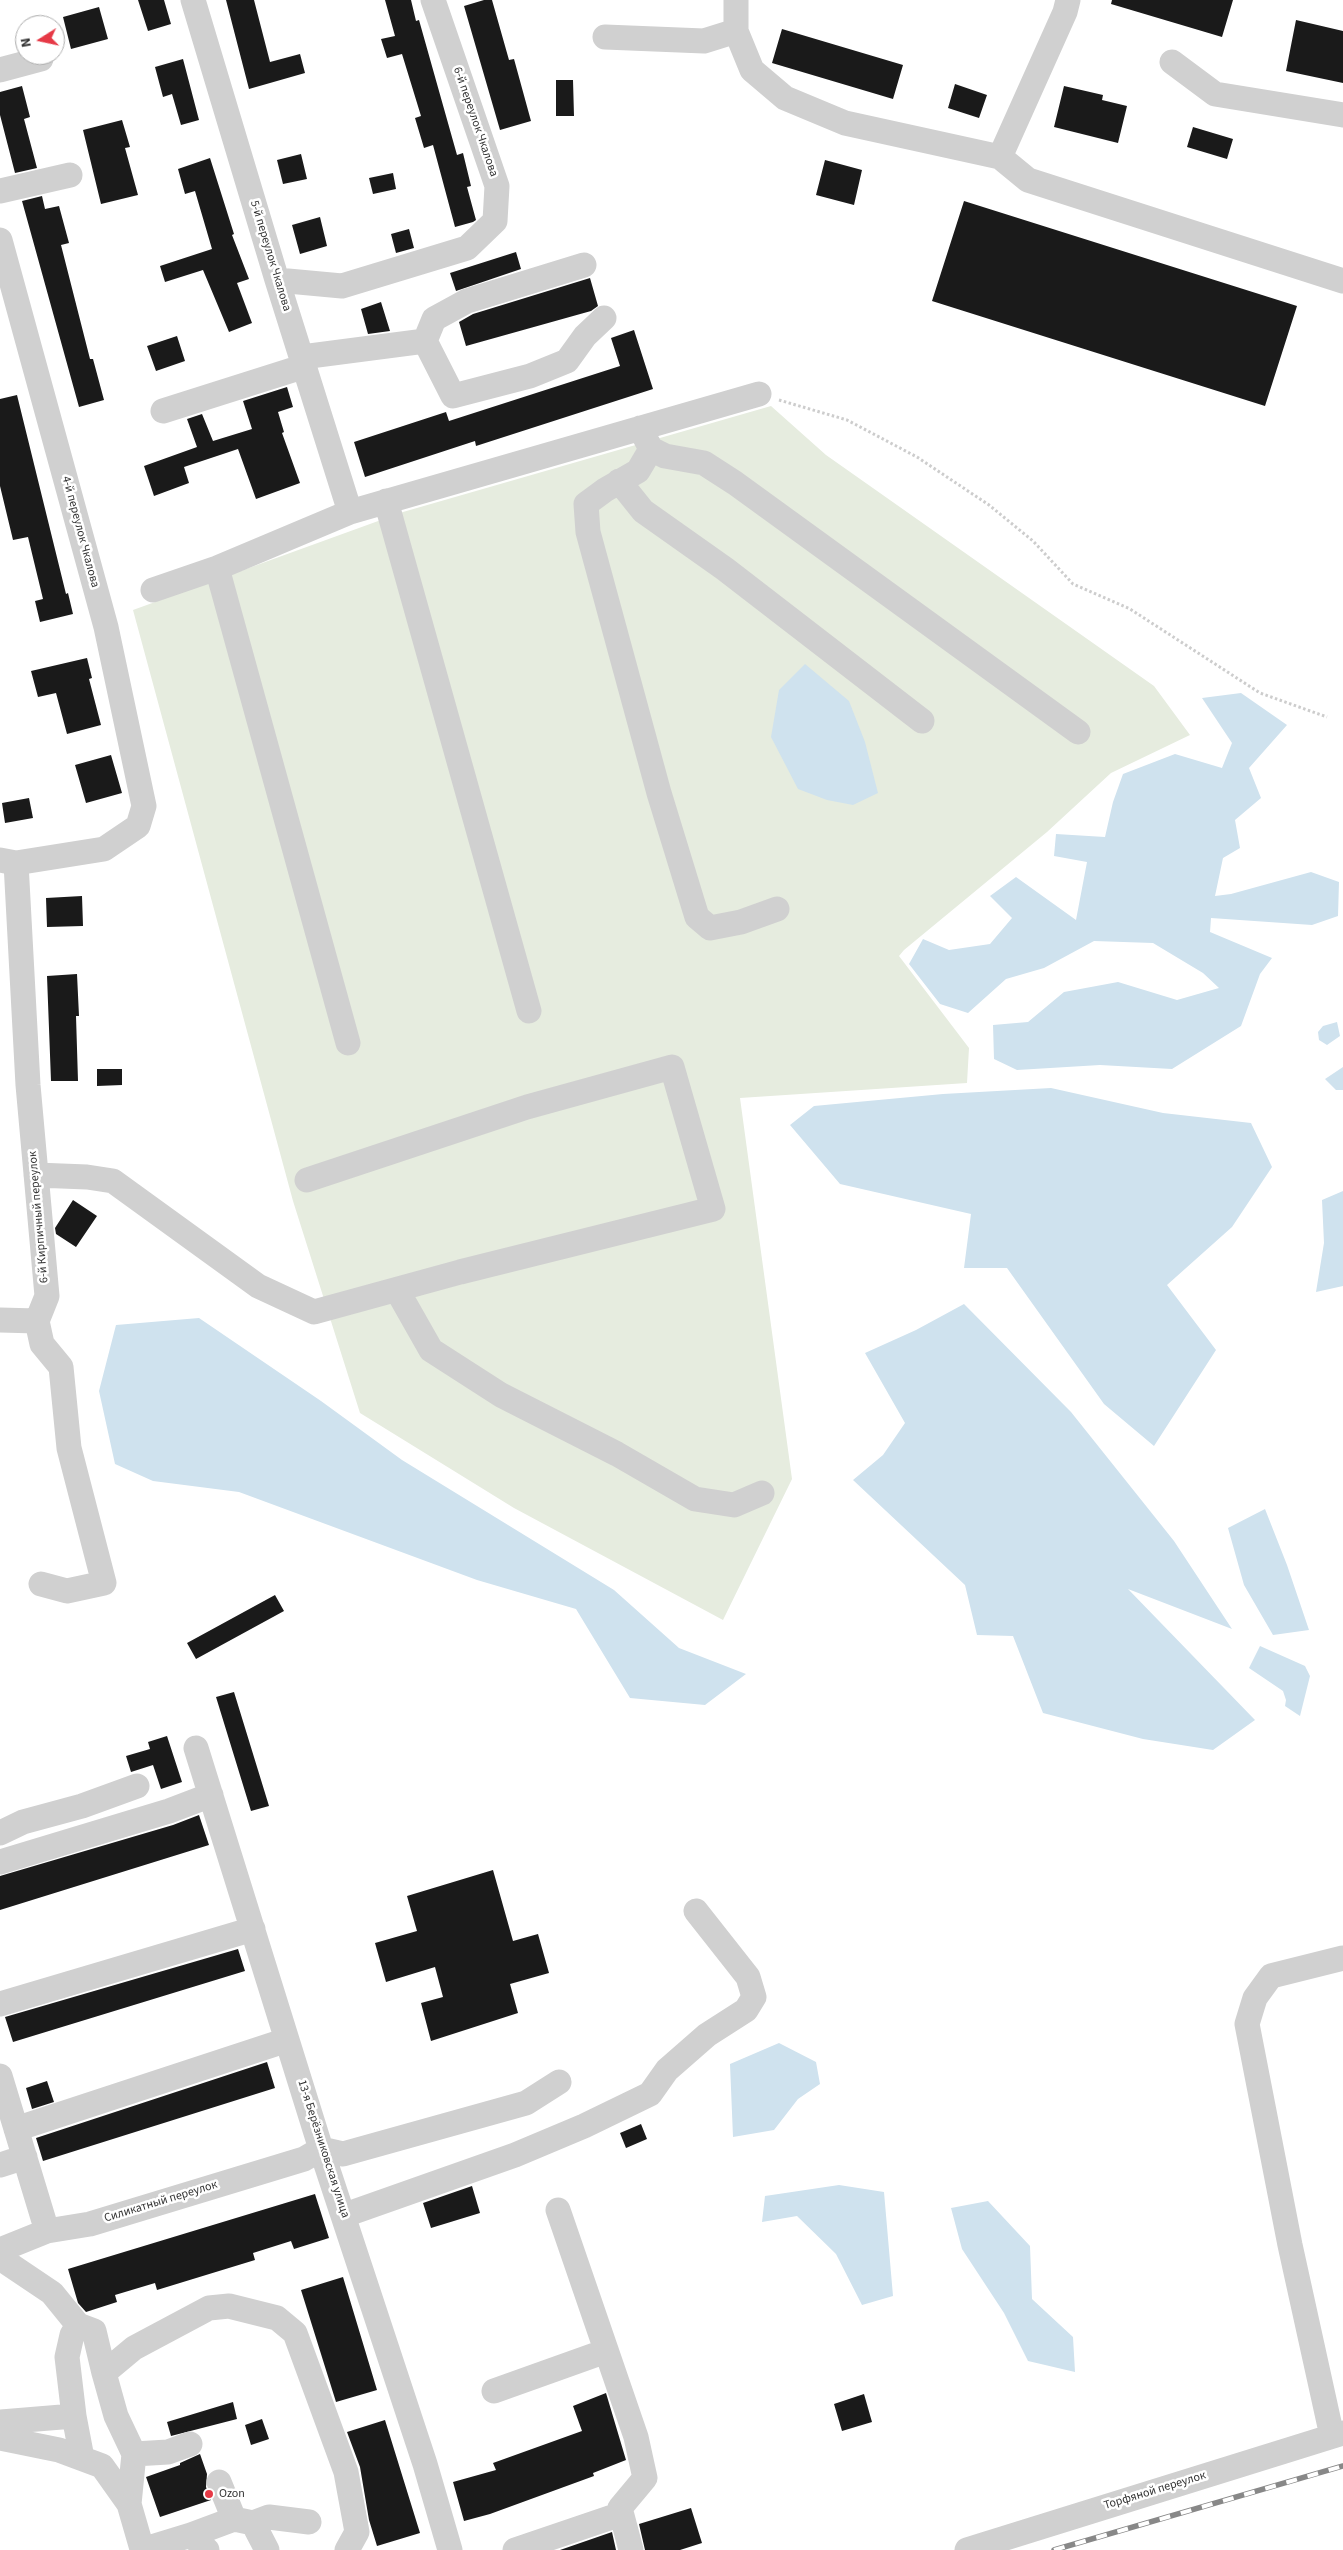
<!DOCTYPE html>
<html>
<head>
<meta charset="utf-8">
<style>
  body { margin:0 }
  #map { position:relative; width:1343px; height:2550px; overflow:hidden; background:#fff; font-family:"Source Sans 3",sans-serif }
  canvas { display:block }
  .north { position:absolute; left:15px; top:15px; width:50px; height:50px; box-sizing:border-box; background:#fff; border:1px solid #adadad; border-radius:50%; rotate:260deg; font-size:14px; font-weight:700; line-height:20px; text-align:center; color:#333 }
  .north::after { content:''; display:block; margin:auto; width:18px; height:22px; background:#e63946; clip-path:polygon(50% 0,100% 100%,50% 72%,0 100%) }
</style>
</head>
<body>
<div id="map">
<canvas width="1343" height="2550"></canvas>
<div class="north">N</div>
</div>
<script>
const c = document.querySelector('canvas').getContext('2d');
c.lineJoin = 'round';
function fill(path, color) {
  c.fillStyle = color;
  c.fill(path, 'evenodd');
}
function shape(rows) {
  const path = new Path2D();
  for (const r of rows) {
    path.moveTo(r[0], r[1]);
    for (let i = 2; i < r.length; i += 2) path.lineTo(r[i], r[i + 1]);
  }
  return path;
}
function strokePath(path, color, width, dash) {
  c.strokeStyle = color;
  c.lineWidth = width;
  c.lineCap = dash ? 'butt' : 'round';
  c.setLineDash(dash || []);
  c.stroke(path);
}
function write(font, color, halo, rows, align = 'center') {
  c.font = font + ' "Source Sans 3",sans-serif';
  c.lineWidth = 5;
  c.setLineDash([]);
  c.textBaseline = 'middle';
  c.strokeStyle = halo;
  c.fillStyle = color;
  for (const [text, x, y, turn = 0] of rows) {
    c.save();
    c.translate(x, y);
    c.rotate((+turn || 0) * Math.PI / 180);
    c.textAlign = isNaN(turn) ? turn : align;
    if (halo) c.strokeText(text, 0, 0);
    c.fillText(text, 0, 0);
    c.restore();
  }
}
const green = shape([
  [771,406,826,455,1154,686,1190,735,1111,773,1047,832,904,950,899,956,969,1048,967,1083,740,1098,792,1479,723,1620,514,1508,360,1413,293,1201,133,610,403,512]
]);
const water = shape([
  [805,664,849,701,865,742,878,793,853,805,827,800,798,789,771,737,779,690],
  [1241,693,1287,725,1249,768,1261,798,1235,820,1240,848,1223,858,1215,896,1231,894,1311,872,1339,882,1338,916,1312,925,1211,918,1210,932,1272,958,1260,974,1241,1026,1172,1069,1100,1065,1017,1070,994,1059,993,1025,1028,1022,1064,992,1118,982,1177,1000,1219,988,1203,973,1153,943,1094,941,1044,968,1006,979,968,1013,940,1004,909,964,923,939,949,950,990,944,1012,918,990,896,1016,877,1076,920,1087,862,1054,856,1056,834,1105,837,1113,802,1123,774,1175,754,1222,768,1232,743,1202,698],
  [1337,1022,1340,1036,1327,1045,1319,1040,1318,1032,1323,1026],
  [1343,1067,1343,1090,1336,1090,1325,1079],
  [1051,1088,1163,1113,1251,1123,1272,1167,1232,1227,1167,1285,1216,1350,1154,1446,1104,1404,1007,1268,964,1268,971,1214,840,1184,790,1125,814,1106,943,1094],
  [1343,1191,1343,1286,1316,1292,1324,1243,1322,1200],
  [964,1304,1071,1412,1174,1541,1232,1629,1128,1589,1255,1720,1213,1750,1143,1739,1043,1713,1013,1636,977,1635,965,1585,853,1480,883,1455,905,1423,865,1353,916,1330],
  [199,1318,321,1401,402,1460,614,1590,679,1648,746,1674,705,1705,630,1698,576,1609,477,1580,239,1492,153,1481,115,1464,99,1391,116,1325],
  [1265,1509,1287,1565,1309,1630,1273,1635,1244,1585,1228,1528],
  [1260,1646,1305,1666,1310,1676,1300,1716,1285,1706,1286,1700,1283,1691,1249,1668],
  [779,2043,816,2062,820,2084,798,2099,774,2130,733,2137,730,2064],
  [839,2185,884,2192,893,2296,862,2305,836,2254,797,2216,762,2222,765,2196],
  [988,2201,1030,2246,1032,2299,1073,2337,1075,2372,1028,2361,1004,2313,962,2249,951,2208]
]);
const building = shape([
  [138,0,164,0,171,24,148,31],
  [226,0,254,0,270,62,300,54,305,73,249,89],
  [385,0,411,0,416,21,419,20,457,155,463,153,471,186,467,187,476,220,473,222,455,227,433,145,424,148,415,118,421,116,402,54,387,58,381,39,395,36],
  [484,0,492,0,509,60,514,59,531,121,500,130,464,6],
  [1112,0,1233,0,1222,37,1111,4],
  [99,7,108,39,71,49,63,17],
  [1296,20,1343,31,1343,83,1286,71],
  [782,29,903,65,893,99,772,63],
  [183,59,199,120,181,125,172,94,163,97,155,67],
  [556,80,573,80,574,116,556,116],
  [955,84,987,95,979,118,948,108],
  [22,86,30,117,24,119,37,168,15,173,0,115,0,92],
  [1064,86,1103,95,1102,100,1127,106,1118,143,1054,127],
  [122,120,130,147,125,148,138,195,101,204,83,130],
  [1193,127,1233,139,1227,159,1187,147],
  [301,154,307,179,283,184,277,160],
  [210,158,234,234,232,235,249,279,237,283,252,323,229,332,203,270,165,282,160,266,212,249,195,191,185,194,178,169],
  [825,160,862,170,854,205,816,195],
  [393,173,396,189,373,194,369,178],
  [42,196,45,209,59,206,69,243,61,245,90,359,93,359,104,400,79,407,22,201],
  [964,201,1297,306,1265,406,932,301],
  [320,217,327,246,300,254,292,225],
  [409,229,414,248,396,253,391,234],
  [516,252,521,269,456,291,450,273],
  [590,278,598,306,591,311,466,346,459,322,473,314],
  [381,302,390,331,368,334,361,309],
  [634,330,653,389,476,446,475,441,365,477,354,442,446,412,449,421,620,366,611,338],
  [177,336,185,361,156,371,147,346],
  [287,387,293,407,278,412,284,432,282,433,300,483,256,499,238,449,184,467,189,483,154,496,144,466,197,447,187,419,202,414,213,441,252,429,243,401],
  [17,395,66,594,68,593,73,614,40,622,35,601,43,599,28,537,13,540,0,486,0,399],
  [87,658,92,678,89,679,101,725,67,734,56,693,38,697,31,671],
  [111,755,122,793,86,803,75,765],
  [29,798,33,818,5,823,2,803],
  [82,896,83,926,47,927,46,898],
  [77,974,79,1016,76,1016,78,1081,51,1081,47,976],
  [97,1069,122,1069,122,1085,97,1086],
  [73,1200,97,1216,76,1247,56,1234,55,1228],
  [275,1595,284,1611,196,1659,187,1643],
  [234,1692,269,1806,251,1811,216,1697],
  [167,1736,182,1782,161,1789,153,1765,131,1772,126,1756,150,1749,148,1742],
  [199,1815,209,1845,0,1910,0,1876,173,1825],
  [493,1870,513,1941,538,1934,549,1973,510,1984,518,2013,431,2041,421,2003,443,1997,435,1967,386,1982,375,1943,417,1931,407,1896],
  [238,1949,245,1971,13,2042,5,2017],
  [267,2062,275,2088,43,2161,36,2138],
  [47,2081,54,2102,32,2109,26,2088],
  [641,2124,647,2139,626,2148,620,2133],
  [472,2186,480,2213,431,2228,423,2203],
  [315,2194,329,2238,294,2249,291,2241,253,2253,255,2260,157,2290,155,2283,115,2295,117,2302,86,2312,78,2303,68,2269],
  [343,2277,377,2390,336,2402,301,2290],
  [606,2393,626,2460,593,2473,594,2476,490,2514,464,2521,453,2482,496,2470,493,2463,582,2431,573,2406],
  [864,2394,872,2422,842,2431,834,2404],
  [233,2402,237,2419,171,2436,167,2422],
  [262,2419,269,2439,251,2445,245,2425],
  [385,2420,420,2533,377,2546,369,2520,360,2467,347,2432],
  [200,2454,207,2474,206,2487,211,2500,160,2517,146,2477,180,2465,180,2463],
  [691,2508,702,2543,680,2550,645,2550,639,2524],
  [612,2532,616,2550,560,2550]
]);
const path = shape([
  [779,400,847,420,917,457,989,505,1033,541,1073,584,1130,609,1260,693,1327,717]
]);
const minor = shape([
  [193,0,277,280,350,512],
  [736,31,752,70,785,98,845,123,1000,157,1065,12,1068,0],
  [605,37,704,41,736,31,736,0],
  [1172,62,1215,94,1343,115],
  [0,70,41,59],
  [1000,157,1028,180,1343,281],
  [0,191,70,175],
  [0,240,106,627,144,806,138,826,104,849,16,863,0,860],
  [277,280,342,286,467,248,495,221,497,186,433,0],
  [425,341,434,319,467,301,584,265],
  [302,357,425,341,453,396,530,376,567,361,585,336,604,318],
  [163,411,305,366],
  [640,428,651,449,638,471,605,490,586,504,588,532,659,793,697,917,710,928,741,922,777,909],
  [651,449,665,456,704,463,735,483,1078,732],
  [619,481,643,511,725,569,922,721],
  [386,501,529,1011],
  [217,568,348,1043],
  [153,590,217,568,350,512,759,394],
  [16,863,28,1085,47,1296,37,1321,42,1344,61,1367,69,1448,104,1583,67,1591,41,1584],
  [36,1175,87,1177,113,1181,258,1286,314,1312,460,1272,713,1209,672,1067,527,1107,307,1180],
  [397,1290,431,1350,501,1395,617,1454,695,1499,734,1505,762,1493],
  [0,1320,37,1321],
  [196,1748,321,2149,425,2464,450,2550],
  [0,1833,23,1822,82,1806,137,1786],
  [0,1862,169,1811,211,1795],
  [0,2004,253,1929],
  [0,2076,47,2231],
  [16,2129,287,2040],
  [0,2165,25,2157],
  [558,2210,636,2437,645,2478,620,2508,631,2550],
  [345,2215,515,2155,584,2126,650,2094,667,2070,707,2035,746,2010,754,1997,748,1977,696,1911],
  [0,2250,47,2231,90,2224,304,2159,321,2149,343,2154,526,2103,559,2082],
  [0,2258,52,2293,78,2325,94,2331,104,2373,134,2348,209,2308,229,2306,277,2318,295,2333,346,2472,357,2532,347,2550],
  [78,2325,72,2335,67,2357,74,2416,82,2458],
  [104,2373,116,2416,134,2454,129,2504],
  [494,2391,606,2351],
  [0,2422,74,2416],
  [1332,2436,1290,2245,1247,2024,1255,1998,1271,1976,1343,1958],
  [0,2438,59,2450,102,2466,129,2504,142,2549],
  [134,2454,168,2452,190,2444],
  [219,2482,234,2519],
  [253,2523,269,2517,309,2522],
  [142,2550,191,2535],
  [207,2550,191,2535,234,2519,253,2523,267,2550],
  [515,2550,621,2514],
  [967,2550,1343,2433]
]);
const rail = shape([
  [1054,2550,1343,2466]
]);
const markers = [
  [209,2494,5,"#e63946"]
];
const streetNames = [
  ["6-й переулок Чкалова",475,122,71],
  ["5-й переулок Чкалова",270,256,73],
  ["4-й переулок Чкалова",80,532,75],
  ["6-й Кирпичный переулок",39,1217,-95],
  ["13-я Берёзниковская улица",323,2149,72],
  ["Силикатный переулок",161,2202,-17],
  ["Торфяной переулок",1155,2491,-17]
];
const poiNames = [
  ["Ozon",219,2494]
];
fill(green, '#e6ecdf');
fill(water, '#cfe2ee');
fill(building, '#1a1a1a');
strokePath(path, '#cdcdcd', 3, [2.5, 2.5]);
strokePath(minor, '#d0d0d0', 25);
strokePath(rail, '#888', 5.5);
strokePath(rail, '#fff', 4, [11]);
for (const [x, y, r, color] of markers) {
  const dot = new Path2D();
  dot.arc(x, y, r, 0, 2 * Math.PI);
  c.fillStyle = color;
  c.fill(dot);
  strokePath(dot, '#fff', 2);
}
write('12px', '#333', '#fff', streetNames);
write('12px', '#333', '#fff', poiNames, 'left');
</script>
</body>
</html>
